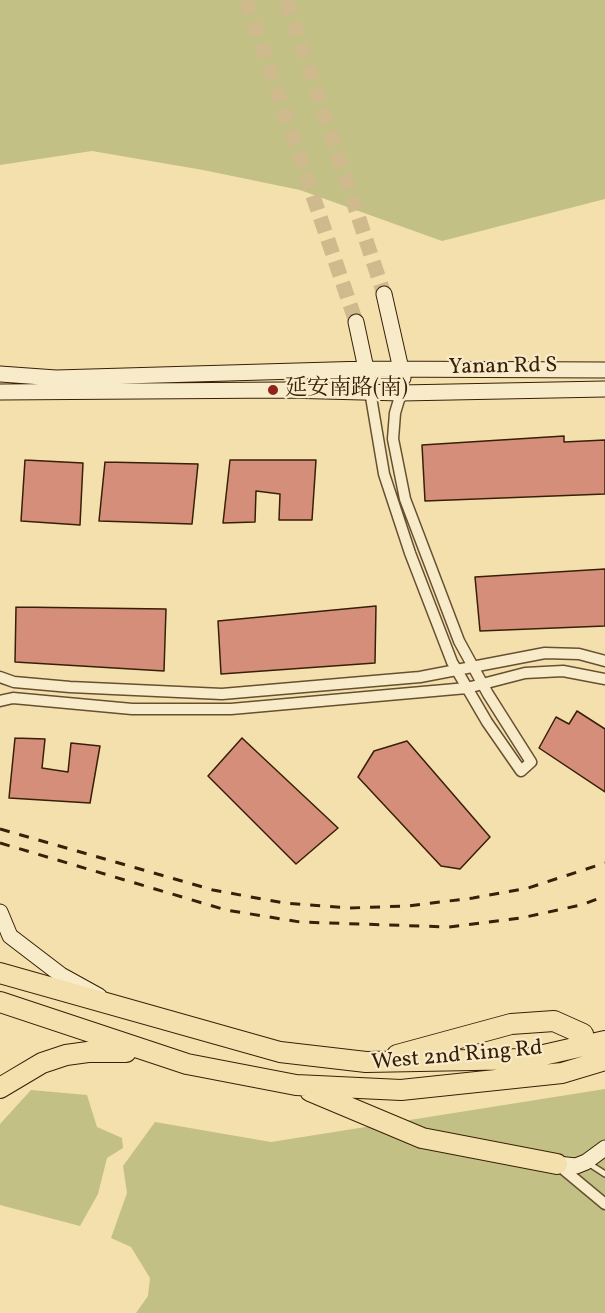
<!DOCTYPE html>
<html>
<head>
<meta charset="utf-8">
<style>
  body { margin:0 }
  canvas { display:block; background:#f4e0ad }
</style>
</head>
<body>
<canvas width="605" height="1313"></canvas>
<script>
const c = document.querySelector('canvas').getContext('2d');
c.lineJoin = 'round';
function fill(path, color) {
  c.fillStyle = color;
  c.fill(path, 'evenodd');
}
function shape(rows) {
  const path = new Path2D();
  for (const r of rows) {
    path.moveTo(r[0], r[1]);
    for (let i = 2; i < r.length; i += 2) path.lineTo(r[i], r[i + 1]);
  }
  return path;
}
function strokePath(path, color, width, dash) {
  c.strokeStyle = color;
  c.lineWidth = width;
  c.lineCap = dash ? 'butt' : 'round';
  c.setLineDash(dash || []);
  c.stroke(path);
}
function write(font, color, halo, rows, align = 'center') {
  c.font = font + ' Vollkorn,"Noto Serif SC",serif';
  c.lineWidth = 4.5;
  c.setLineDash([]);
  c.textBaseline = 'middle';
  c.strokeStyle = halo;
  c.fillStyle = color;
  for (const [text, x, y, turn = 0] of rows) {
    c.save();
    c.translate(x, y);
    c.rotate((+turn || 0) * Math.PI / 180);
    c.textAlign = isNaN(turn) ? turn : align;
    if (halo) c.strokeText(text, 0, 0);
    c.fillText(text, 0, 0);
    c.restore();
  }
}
const green = shape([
  [0,0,605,0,605,199,442,241,300,190,203,170,92,151,0,165],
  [605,1089,605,1313,136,1313,148,1296,150,1278,131,1247,111,1238,127,1193,123,1166,155,1122,271,1142],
  [31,1090,87,1095,97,1127,122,1138,123,1148,107,1158,98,1194,80,1226,0,1205,0,1124]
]);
const building = shape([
  [564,436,564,442,605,440,605,494,425,501,422,445,564,436],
  [25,460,83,463,80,525,21,521,25,460],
  [230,460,316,460,312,520,279,520,280,494,256,491,255,522,223,523,230,460],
  [105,462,198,464,192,524,99,521,105,462],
  [605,569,605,626,480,631,475,577,605,569],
  [376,606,375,663,221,674,218,621,376,606],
  [16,607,166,609,164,671,15,662,16,607],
  [577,711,605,729,605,792,539,748,556,717,569,724,577,711],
  [15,738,45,739,42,768,68,772,71,743,100,746,90,803,9,798,15,738],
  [242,738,338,828,296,864,208,776,242,738],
  [407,741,490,837,460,869,441,866,358,777,374,751,407,741]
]);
const secondaryTunnel = shape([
  [246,0,356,322],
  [286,0,384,294]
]);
const lane = shape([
  [588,1163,605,1174]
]);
const street = shape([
  [370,391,384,474,410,553,452,662,487,722,521,771,531,762,488,694,459,641,405,499,393,439,395,413,401,393],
  [0,677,14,682,70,687,222,694,420,677,545,653,579,654,605,661],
  [0,701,13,698,132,709,231,709,467,688,525,673,563,671,605,679],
  [557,1164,605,1204]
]);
const secondary = shape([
  [384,294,403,378],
  [356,322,368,378],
  [0,374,56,378,366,369,605,370],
  [0,392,285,390,401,393,605,389],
  [0,912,10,936,61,975,99,996],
  [557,1164,576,1166,586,1162,605,1148]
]);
const highway = shape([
  [0,973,280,1052,366,1062,526,1059,605,1041],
  [0,1002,187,1064,296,1085,401,1090,562,1073,605,1060],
  [397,1055,511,1024,554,1021,583,1034],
  [0,1088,42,1063,66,1055,88,1052,126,1052],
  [310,1091,422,1138,557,1164]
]);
const rail = shape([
  [0,829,213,890,284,903,349,908,408,906,473,898,528,888,605,863],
  [0,843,226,910,300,922,449,927,521,918,581,905,605,896]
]);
const markers = [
  [273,390,6,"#8f2418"]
];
const streetNames = [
  ["Yanan Rd S",503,368,-1],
  ["West 2nd Ring Rd",457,1057,-5]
];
const poiNames = [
  ["延安南路(南)",285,390]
];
fill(green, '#c2c085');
fill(building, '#d48e7a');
strokePath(building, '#382008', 1.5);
strokePath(secondaryTunnel, '#ceba8c', 15, [15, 8]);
strokePath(lane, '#675031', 8);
strokePath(street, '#675031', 13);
strokePath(secondary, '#382008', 17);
strokePath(highway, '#382008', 22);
strokePath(lane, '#f8ebca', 5);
strokePath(street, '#f8ebca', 10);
strokePath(secondary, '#f8ebca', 15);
strokePath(highway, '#f4e0ad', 20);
strokePath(rail, '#382008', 3, [10, 10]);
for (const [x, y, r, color] of markers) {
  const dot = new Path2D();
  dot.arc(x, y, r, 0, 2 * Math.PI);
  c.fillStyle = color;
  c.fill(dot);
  strokePath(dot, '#f8ebca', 2);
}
write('22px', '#382008', '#f8ebca', streetNames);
write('22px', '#382008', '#f8ebca', poiNames, 'left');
</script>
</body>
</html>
